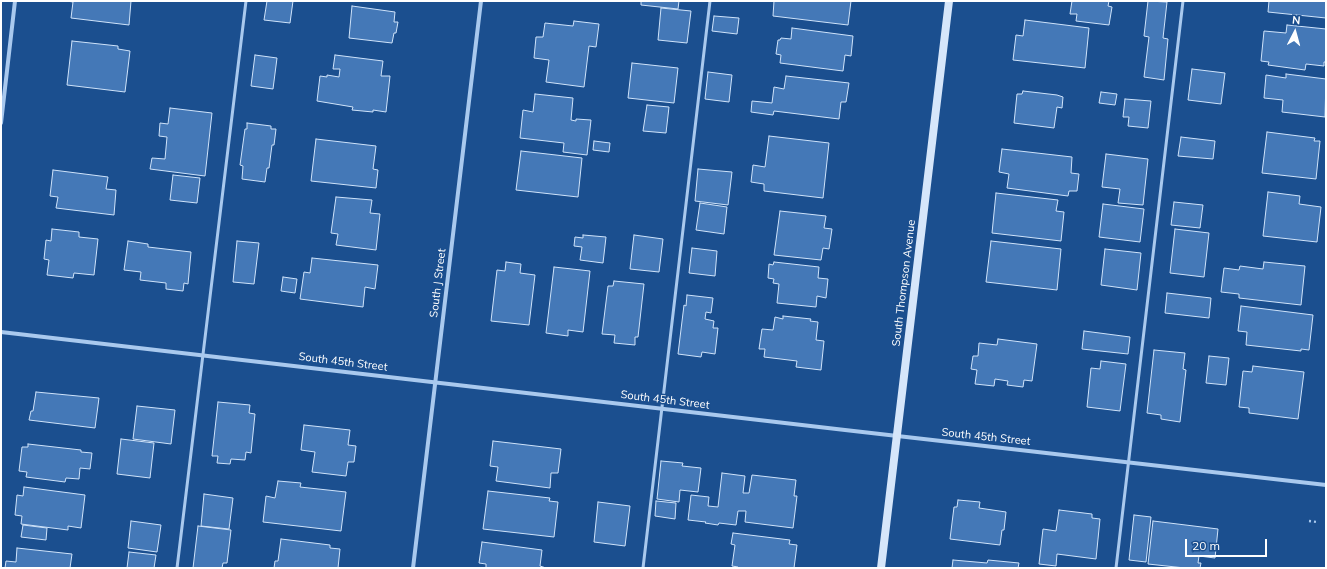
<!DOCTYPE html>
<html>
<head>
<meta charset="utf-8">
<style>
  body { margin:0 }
  #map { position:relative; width:1327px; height:569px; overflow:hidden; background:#1b4f8f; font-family:Mulish,sans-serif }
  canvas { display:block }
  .frame { position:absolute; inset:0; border:2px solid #fff; pointer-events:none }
  .north { position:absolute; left:1275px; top:12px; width:40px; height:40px; -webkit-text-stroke:3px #1b4f8f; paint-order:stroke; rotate:6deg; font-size:11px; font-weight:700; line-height:16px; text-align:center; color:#fff }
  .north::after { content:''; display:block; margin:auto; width:14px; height:18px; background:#fff; clip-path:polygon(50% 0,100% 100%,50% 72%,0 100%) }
  .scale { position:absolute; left:1185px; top:539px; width:82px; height:18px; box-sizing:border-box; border:2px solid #fff; border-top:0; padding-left:5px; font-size:12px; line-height:14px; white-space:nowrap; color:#fff; -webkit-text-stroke:3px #1b4f8f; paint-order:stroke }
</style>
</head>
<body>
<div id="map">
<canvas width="1327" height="569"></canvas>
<div class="frame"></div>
<div class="north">N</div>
<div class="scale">20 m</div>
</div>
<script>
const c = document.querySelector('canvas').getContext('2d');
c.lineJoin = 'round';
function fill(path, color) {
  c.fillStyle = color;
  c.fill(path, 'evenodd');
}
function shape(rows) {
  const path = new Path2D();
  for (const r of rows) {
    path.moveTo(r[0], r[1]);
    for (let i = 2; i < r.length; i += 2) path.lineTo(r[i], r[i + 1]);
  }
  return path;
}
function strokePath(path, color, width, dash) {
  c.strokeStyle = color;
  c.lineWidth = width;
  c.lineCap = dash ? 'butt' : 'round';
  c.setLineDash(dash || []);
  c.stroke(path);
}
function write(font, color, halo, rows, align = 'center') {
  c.font = font + ' Mulish,sans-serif';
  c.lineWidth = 3;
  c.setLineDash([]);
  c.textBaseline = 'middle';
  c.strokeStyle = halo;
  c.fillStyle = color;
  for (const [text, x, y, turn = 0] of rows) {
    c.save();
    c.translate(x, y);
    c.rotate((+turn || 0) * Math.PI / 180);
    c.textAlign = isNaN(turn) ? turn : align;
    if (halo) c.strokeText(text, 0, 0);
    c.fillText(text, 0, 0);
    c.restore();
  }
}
const building = shape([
  [67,1,131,1,129,25,71,18,73,2,67,1],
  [267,1,293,1,290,23,264,20,267,1],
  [641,1,679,1,678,9,641,5,641,1],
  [774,1,851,1,848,25,773,16,774,1],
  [1072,1,1109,1,1108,6,1112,7,1109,25,1076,21,1077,14,1070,14,1072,1],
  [1148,1,1167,2,1163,38,1168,39,1164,80,1144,77,1149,37,1144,36,1148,1],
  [1269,1,1326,1,1326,18,1268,12,1269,1],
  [352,6,395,12,394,22,398,22,396,33,394,33,392,43,349,38,352,6],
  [661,8,691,11,687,43,658,40,661,8],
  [714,16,739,18,737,34,712,31,714,16],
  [1025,20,1089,28,1085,68,1013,60,1016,35,1023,36,1025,20],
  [574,21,599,24,596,47,589,46,584,87,546,82,549,60,534,58,536,37,543,37,545,23,573,26,574,21],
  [1287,25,1326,29,1326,62,1324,62,1324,66,1306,64,1305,70,1268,65,1269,62,1261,61,1264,31,1286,33,1287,25],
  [792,28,853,36,851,56,845,55,843,71,780,63,781,55,776,54,778,40,780,40,781,38,791,39,792,28],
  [72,41,118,46,118,49,130,51,125,92,67,85,72,41],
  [255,55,277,58,273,89,251,86,255,55],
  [335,55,383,61,381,76,390,76,386,112,373,110,373,112,352,110,353,107,317,101,320,76,327,77,327,75,339,77,340,69,333,69,335,55],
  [632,63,678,68,674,103,628,98,632,63],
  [1192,69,1225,73,1221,104,1188,100,1192,69],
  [708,72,732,75,729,102,705,99,708,72],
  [1286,74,1326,79,1325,117,1282,112,1283,100,1264,98,1266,75,1286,78,1286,74],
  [786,76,849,83,846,102,841,102,839,119,774,111,773,115,751,112,752,101,772,103,774,87,784,89,786,76],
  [1023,91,1057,95,1063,97,1062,108,1057,107,1054,128,1014,123,1017,94,1022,94,1023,91],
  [1101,92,1117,94,1115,105,1099,103,1101,92],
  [535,94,573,98,571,120,576,121,576,119,591,120,587,155,563,152,564,143,520,138,523,110,533,112,535,94],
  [1125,99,1151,101,1148,128,1128,126,1129,117,1123,117,1125,99],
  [647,105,669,107,666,133,643,131,647,105],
  [170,108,212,113,205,176,150,169,152,158,165,159,167,137,159,136,160,123,168,124,170,108],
  [247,123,271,126,271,129,276,129,274,145,272,145,269,168,267,168,265,182,242,179,243,166,240,165,245,129,247,129,247,123],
  [1267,132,1315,138,1314,141,1320,141,1316,179,1262,173,1267,132],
  [769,136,829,143,823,198,764,191,764,184,751,182,753,165,765,167,769,136],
  [1181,137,1215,141,1213,159,1178,156,1181,137],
  [316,139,376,146,373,169,378,170,376,188,311,181,316,139],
  [594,141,610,143,609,152,593,150,594,141],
  [1002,149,1072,157,1071,173,1079,174,1077,191,1069,191,1068,196,1007,188,1009,174,999,172,1002,149],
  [521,151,582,158,578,197,516,190,521,151],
  [1106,154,1148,159,1143,205,1118,203,1120,189,1102,187,1106,154],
  [698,169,732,172,728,205,695,201,698,169],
  [53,170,108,177,106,189,116,190,114,215,56,208,58,197,50,196,53,170],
  [173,175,200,178,197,203,170,200,173,175],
  [1268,192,1300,196,1299,204,1321,207,1317,242,1263,236,1268,192],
  [996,193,1058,200,1056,211,1064,212,1061,241,992,233,996,193],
  [336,197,372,200,370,213,380,214,376,250,336,245,338,234,331,233,336,197],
  [1174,202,1203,205,1200,228,1171,225,1174,202],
  [700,203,727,207,724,234,696,230,700,203],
  [1103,204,1144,209,1140,242,1099,237,1103,204],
  [780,211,826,216,824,228,832,229,829,249,823,248,821,260,774,255,780,211],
  [52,229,79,232,79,237,98,239,94,275,74,273,73,278,47,275,49,260,44,259,46,240,51,241,52,229],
  [1175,229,1209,233,1204,277,1170,273,1175,229],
  [583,235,606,237,603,263,580,260,582,247,574,246,575,237,583,238,583,235],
  [634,235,663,239,659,272,630,269,634,235],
  [128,241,148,244,148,247,191,252,188,284,184,283,183,291,166,289,166,283,140,280,141,272,124,270,128,241],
  [237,241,259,243,254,284,233,282,237,241],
  [991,241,1061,249,1057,290,986,282,991,241],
  [692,248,717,251,715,276,689,273,692,248],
  [1105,249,1141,253,1137,290,1101,285,1105,249],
  [312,258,378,265,375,289,365,287,363,307,300,299,304,272,310,273,312,258],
  [506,262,521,264,520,273,535,275,529,325,491,321,497,270,505,271,506,262],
  [774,262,819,267,818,278,828,279,826,298,817,296,816,307,777,303,779,284,773,283,774,279,768,278,769,264,773,265,774,262],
  [1264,262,1305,266,1301,305,1239,298,1239,294,1221,292,1224,268,1239,270,1240,266,1263,269,1264,262],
  [554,267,590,271,583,332,568,330,568,336,546,333,554,267],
  [283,277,297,279,295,293,281,291,283,277],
  [614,281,644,284,638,337,635,337,635,345,614,343,615,335,602,334,608,286,613,286,614,281],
  [1167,293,1211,298,1209,318,1165,313,1167,293],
  [687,295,713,298,711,313,706,312,705,319,714,321,713,328,718,328,715,354,702,352,701,357,678,354,684,305,686,306,687,295],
  [1241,306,1313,315,1309,350,1301,349,1301,351,1246,345,1247,332,1238,331,1241,306],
  [783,316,811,319,810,321,818,322,816,340,824,341,821,370,796,367,797,361,764,357,765,349,759,349,762,329,773,330,775,317,783,319,783,316],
  [1084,331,1130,337,1128,354,1082,349,1084,331],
  [998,339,1037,344,1032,381,1024,380,1023,387,1007,385,1008,381,995,379,994,386,975,384,977,370,971,369,973,356,978,356,979,343,997,345,998,339],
  [1154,350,1185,353,1183,369,1186,370,1180,422,1161,419,1161,415,1147,413,1154,350],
  [1209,356,1229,358,1226,385,1206,383,1209,356],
  [1101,361,1126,364,1120,411,1087,407,1091,368,1100,369,1101,361],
  [1253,366,1304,372,1298,419,1249,413,1249,408,1239,407,1243,371,1252,372,1253,366],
  [36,392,99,398,95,428,29,420,31,411,33,411,36,392],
  [218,402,250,405,249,413,255,414,251,453,246,452,245,460,231,459,230,464,217,463,218,456,212,456,218,402],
  [137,406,175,410,171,444,133,439,137,406],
  [304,425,350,430,348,445,356,446,354,462,348,462,346,476,312,472,315,452,301,450,304,425],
  [121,439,154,443,150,478,117,474,121,439],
  [493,441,561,449,558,473,551,473,550,488,496,481,498,467,490,466,493,441],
  [28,444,81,450,81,452,92,453,90,469,80,468,79,479,66,478,65,482,26,477,27,472,19,471,22,447,28,447,28,444],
  [661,461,683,463,682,466,701,468,698,492,680,490,679,502,657,499,661,461],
  [722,473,745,476,743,493,749,493,752,475,796,480,794,496,797,496,793,528,745,522,746,511,738,511,736,525,719,523,718,525,705,523,706,522,688,520,691,495,709,497,708,506,718,507,722,473],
  [278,481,301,483,300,487,346,492,341,531,263,522,266,496,275,498,278,481],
  [24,487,85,495,81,528,68,526,68,530,21,524,22,516,15,515,17,495,23,496,24,487],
  [488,491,550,498,549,501,558,502,554,537,483,529,488,491],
  [204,494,233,498,229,529,201,526,204,494],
  [958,500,980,502,979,508,1006,512,1004,530,1002,530,1000,545,950,539,954,507,957,507,958,500],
  [656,501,676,503,675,519,655,516,656,501],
  [598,502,630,506,625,546,594,542,598,502],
  [1059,510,1092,514,1092,518,1100,519,1096,559,1057,554,1056,566,1039,564,1043,529,1056,531,1059,510],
  [1134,515,1151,517,1146,562,1129,560,1134,515],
  [131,521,161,525,157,552,128,548,131,521],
  [1153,521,1218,529,1215,558,1199,556,1198,563,1201,563,1200,568,1185,568,1148,564,1153,521],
  [23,525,47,528,46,540,21,537,23,525],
  [198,526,231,530,227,563,223,563,222,568,193,568,198,526],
  [733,533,790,540,789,544,797,545,794,568,738,568,738,567,732,566,735,545,731,544,733,533],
  [281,539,330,545,330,548,340,549,338,568,274,568,275,561,278,561,281,539],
  [482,542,542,550,540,566,546,568,486,568,486,564,479,563,482,542],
  [17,548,72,554,70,568,74,568,5,568,6,561,16,562,17,548],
  [129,552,156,555,154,568,127,568,129,552],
  [953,560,987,563,988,560,1019,563,1018,568,952,568,953,560]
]);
const path = shape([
  [1309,521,1317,522]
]);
const lane = shape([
  [177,568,246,1],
  [643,568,710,1],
  [1116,568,1183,1]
]);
const street = shape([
  [1,123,15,1],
  [1,332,845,430,1326,485],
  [413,568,481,1]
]);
const secondary = shape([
  [881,568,949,1]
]);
const streetNames = [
  ["South J Street",438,283,-83],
  ["South Thompson Avenue",904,283,-83],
  ["South 45th Street",343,362,7],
  ["South 45th Street",665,400,7],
  ["South 45th Street",986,437,6]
];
fill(building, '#4478b7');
strokePath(building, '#cfe3fa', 1);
strokePath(path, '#a9c9ee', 2.5, [2, 3]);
strokePath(lane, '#a9c9ee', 3);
strokePath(street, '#a9c9ee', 4);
strokePath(secondary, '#d6e6fa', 8);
write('11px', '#fff', '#1b4f8f', streetNames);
</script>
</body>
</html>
